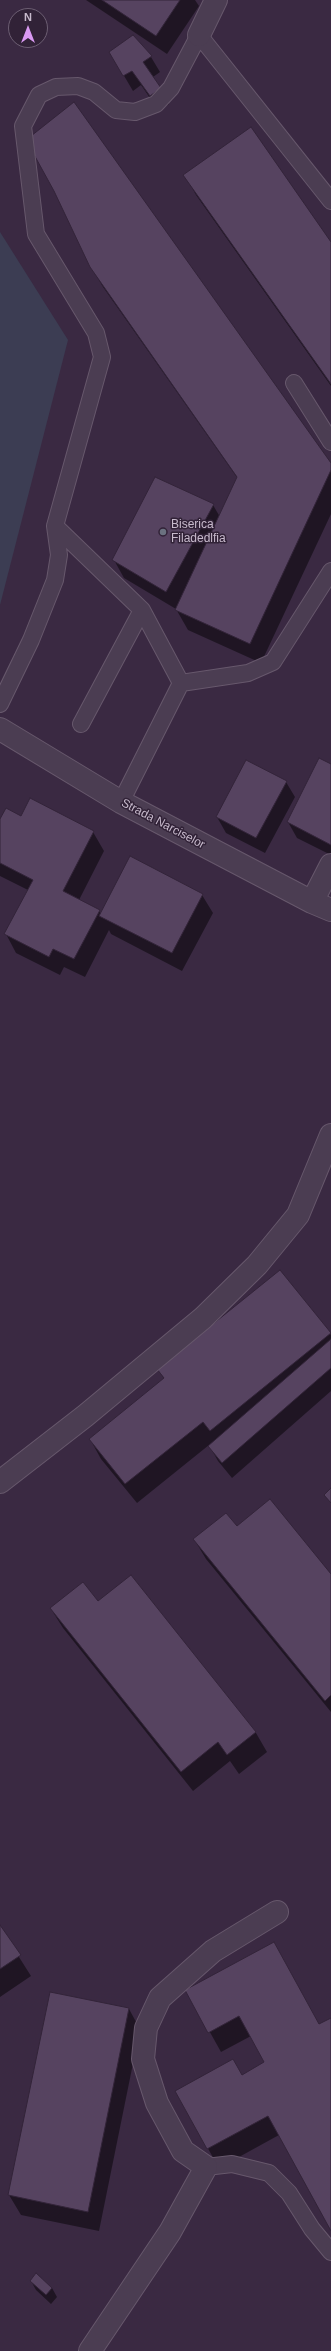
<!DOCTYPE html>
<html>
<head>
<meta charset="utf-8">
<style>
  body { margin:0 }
  #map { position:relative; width:331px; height:2351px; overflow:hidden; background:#3a2942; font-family:Helvetica,sans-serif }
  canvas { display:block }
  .north { position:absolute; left:8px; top:8px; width:40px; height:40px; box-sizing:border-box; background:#312237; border:1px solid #6d5f73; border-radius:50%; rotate:0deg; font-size:11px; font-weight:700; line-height:16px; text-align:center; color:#c7bacc }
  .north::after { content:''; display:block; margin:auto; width:14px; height:18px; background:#d999f2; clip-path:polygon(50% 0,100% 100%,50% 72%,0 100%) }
</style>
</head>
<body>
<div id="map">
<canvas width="331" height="2351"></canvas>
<div class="north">N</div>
</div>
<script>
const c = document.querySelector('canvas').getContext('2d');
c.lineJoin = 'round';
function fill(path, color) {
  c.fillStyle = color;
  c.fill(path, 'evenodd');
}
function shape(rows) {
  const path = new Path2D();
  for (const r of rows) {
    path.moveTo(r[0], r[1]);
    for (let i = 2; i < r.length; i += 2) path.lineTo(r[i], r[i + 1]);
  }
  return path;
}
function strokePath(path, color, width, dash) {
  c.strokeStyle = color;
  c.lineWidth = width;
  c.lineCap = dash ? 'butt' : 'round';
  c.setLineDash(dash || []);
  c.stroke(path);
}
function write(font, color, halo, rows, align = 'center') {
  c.font = font + ' Helvetica,sans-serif';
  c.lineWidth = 3;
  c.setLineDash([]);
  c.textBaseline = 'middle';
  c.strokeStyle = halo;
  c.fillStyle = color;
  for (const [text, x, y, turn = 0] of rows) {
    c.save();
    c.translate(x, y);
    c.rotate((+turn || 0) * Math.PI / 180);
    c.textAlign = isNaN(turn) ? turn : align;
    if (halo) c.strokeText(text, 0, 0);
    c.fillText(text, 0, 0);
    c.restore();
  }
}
const green = shape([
  [0,232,68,340,0,605]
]);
const shadow = shape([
  [86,0,195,0,199,6,167,54],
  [133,36,151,57,160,72,153,77,169,104,159,111,141,85,133,91,110,52],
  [185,175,331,243,331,386,196,195],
  [91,267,331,465,331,514,261,663,188,630,176,609,124,578,114,560,155,478,213,505,220,517,238,479,103,287],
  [331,765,331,855,297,838,288,822],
  [286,782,295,797,265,853,226,833,217,817],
  [31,800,93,832,104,851,79,900,99,911,101,914,202,895,213,913,182,971,111,934,109,930,85,977,64,967,60,975,16,953,6,934,28,890,0,876,0,821,21,817],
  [280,1271,331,1335,331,1391,232,1478,218,1461,209,1445,137,1503,101,1459,90,1439,164,1379,158,1369],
  [236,1527,331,1576,331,1712,206,1559,194,1539],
  [131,1576,256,1733,267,1752,239,1774,230,1761,193,1791,63,1628,51,1609,98,1602],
  [0,1927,31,1976,0,1997],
  [187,1991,319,2025,331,2019,331,2228,279,2135,219,2168,176,2092,242,2076,265,2062,251,2036,221,2052],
  [129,2009,140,2029,99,2231,21,2215,9,2195],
  [31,2281,52,2288,57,2297,51,2304,36,2290]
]);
const building = shape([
  [102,0,180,0,156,36,102,0],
  [133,35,152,56,143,62,161,88,150,96,132,71,123,76,109,52,133,35],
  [74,102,331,463,331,470,250,644,175,610,237,477,90,267,54,191,26,140,74,102],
  [251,127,331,242,331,384,183,175,251,127],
  [155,477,214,504,166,592,112,560,155,477],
  [319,758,331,764,331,845,287,822,319,758],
  [246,760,287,781,256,838,216,817,246,760],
  [30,798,94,831,63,891,100,910,74,959,53,949,49,957,4,934,33,880,0,863,0,819,6,808,21,816,30,798],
  [130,856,203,894,172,953,99,916,130,856],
  [280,1270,331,1333,210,1431,203,1422,125,1484,89,1439,164,1378,157,1369,280,1270],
  [331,1339,331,1368,222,1463,208,1446,331,1339],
  [331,1488,331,1503,324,1495,331,1488],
  [270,1499,331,1574,331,1695,325,1701,193,1539,226,1513,237,1526,270,1499],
  [131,1575,256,1732,227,1755,218,1742,181,1772,50,1608,83,1582,98,1601,131,1575],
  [0,1925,21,1955,0,1969,0,1925],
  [274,1942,319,2024,331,2018,331,2231,268,2116,207,2149,175,2091,233,2059,242,2075,264,2062,239,2016,208,2033,185,1990,274,1942],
  [50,1992,129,2008,88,2212,8,2195,50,1992],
  [36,2273,52,2288,46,2295,30,2281,36,2273]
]);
const lane = shape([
  [294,383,331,442],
  [55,526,142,610,181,683],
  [181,683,248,673,273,662,331,571],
  [0,704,31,640,55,580,59,555,55,526,102,357,96,333,36,234,23,126,39,95,56,87,78,86,94,92,116,110,135,112,156,104,171,88,199,35,331,201],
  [81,724,142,610],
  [121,802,181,683],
  [206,2167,232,2164,269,2173,289,2193,312,2229,331,2252]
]);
const street = shape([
  [199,35,216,0],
  [0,729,121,802,312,902,331,910],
  [312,902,331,865],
  [0,1482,85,1416,203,1318,257,1265,298,1215,331,1135],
  [90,2351,170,2232,206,2167,183,2151,157,2103,143,2059,146,2028,160,1998,213,1951,277,1912]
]);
const markers = [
  [163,532,4,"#6b7280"]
];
const poiNames = [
  ["Biserica",171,525],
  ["Filadedlfia",171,539]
];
const streetNames = [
  ["Strada Narciselor",163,824,28]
];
fill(green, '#3c3d53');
fill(shadow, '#0007');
fill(building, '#564360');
strokePath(building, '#332439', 1);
strokePath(lane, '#67586c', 18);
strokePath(street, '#67586c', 24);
strokePath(lane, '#4b3d52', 16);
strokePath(street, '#4b3d52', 22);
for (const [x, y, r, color] of markers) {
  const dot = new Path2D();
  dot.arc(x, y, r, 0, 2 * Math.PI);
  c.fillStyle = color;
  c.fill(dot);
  strokePath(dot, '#312237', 1.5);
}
write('12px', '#c7bacc', '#312237', poiNames, 'left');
write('12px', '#c7bacc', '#312237', streetNames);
</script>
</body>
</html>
